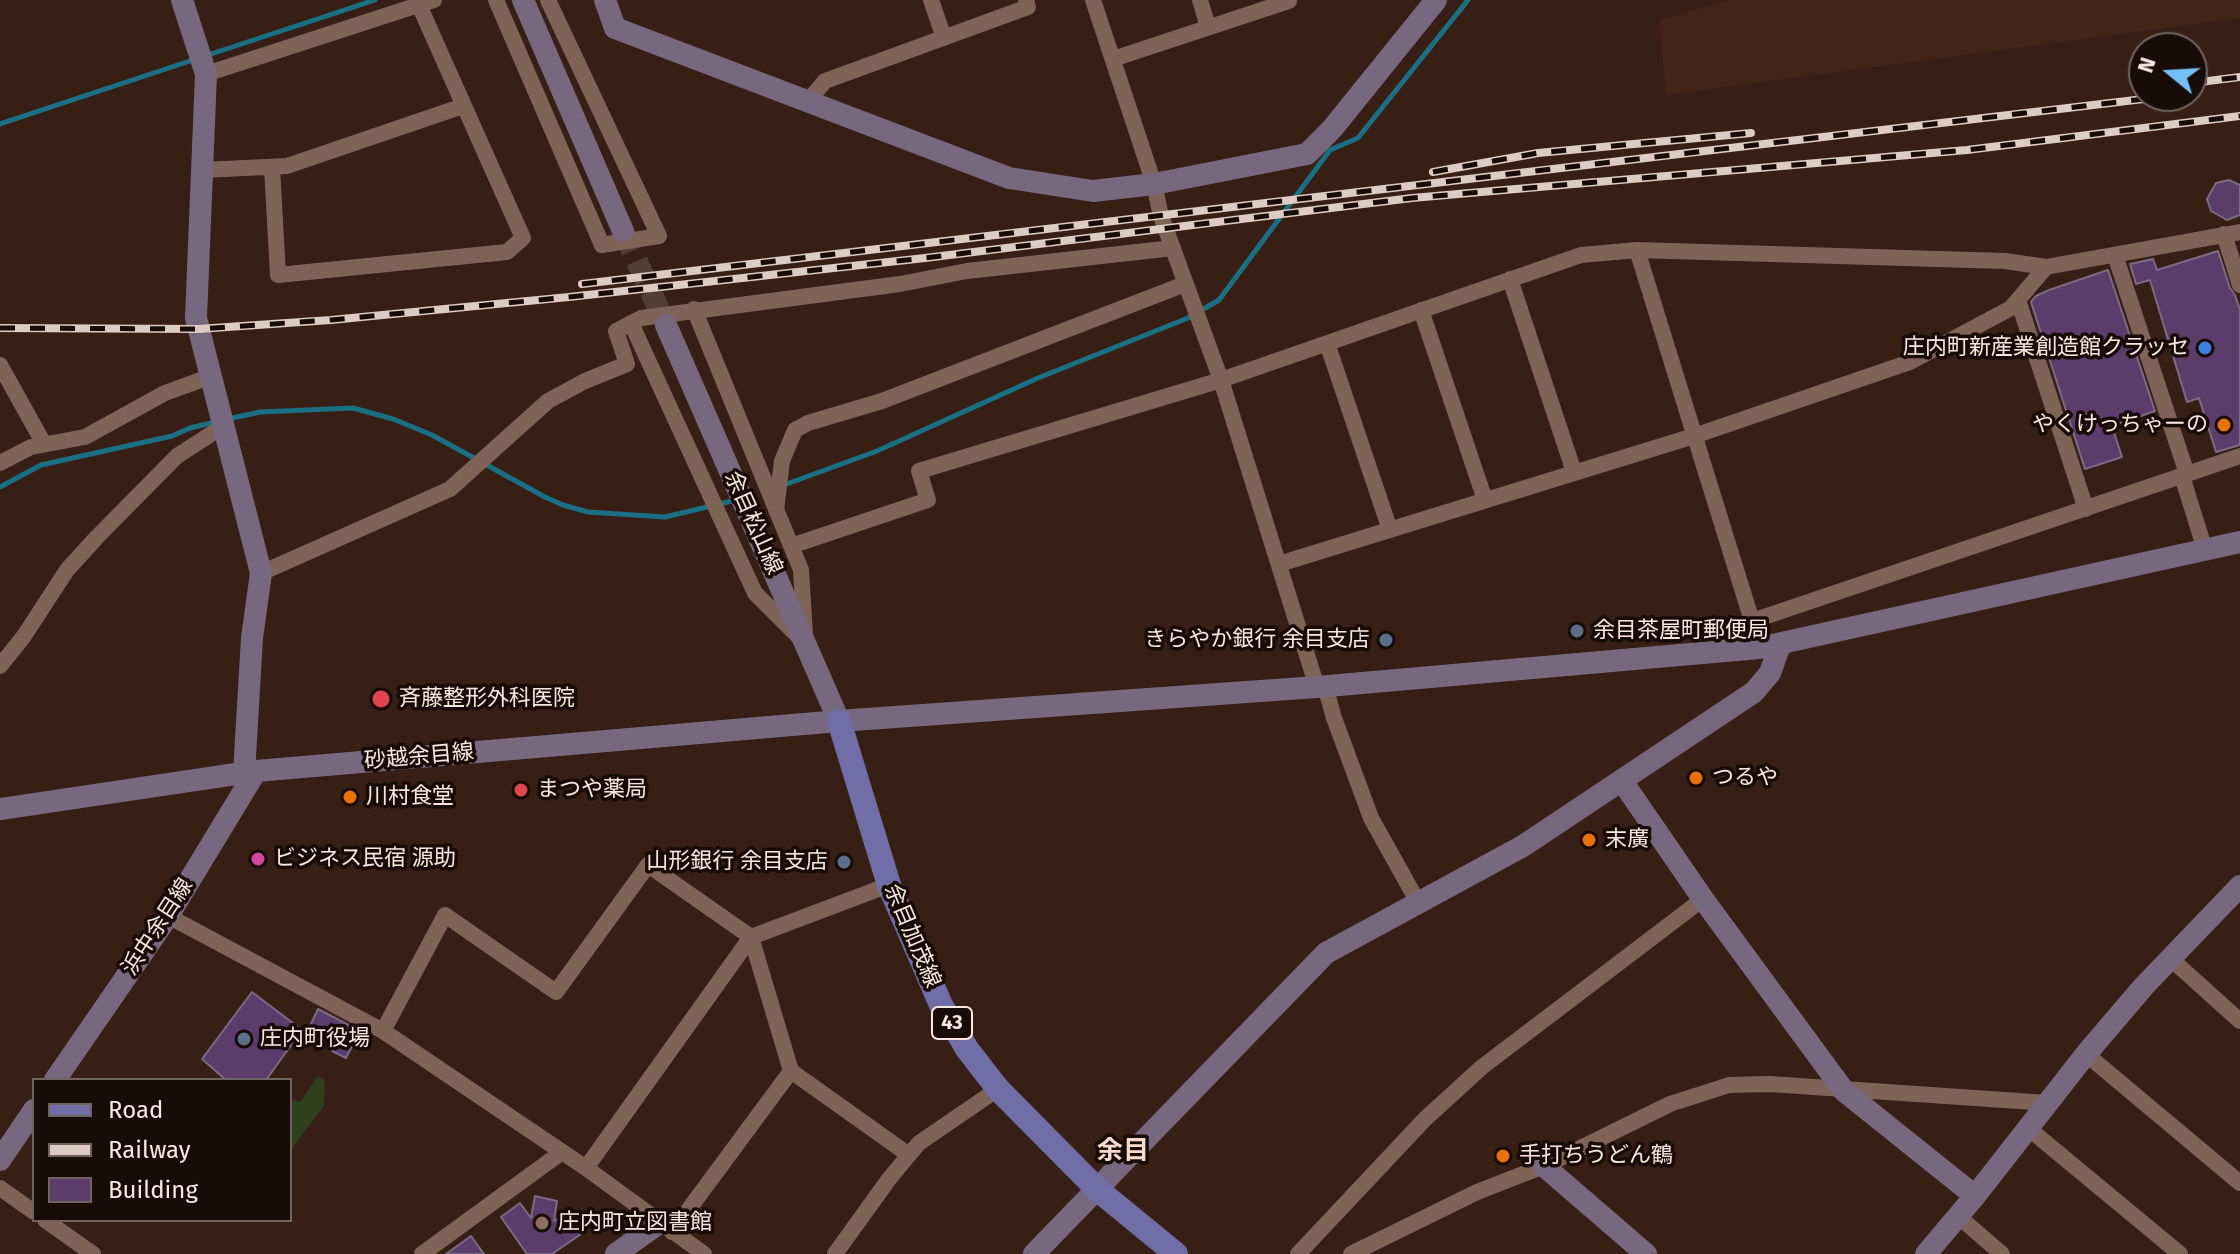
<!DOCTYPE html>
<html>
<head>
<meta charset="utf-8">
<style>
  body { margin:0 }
  #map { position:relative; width:2240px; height:1254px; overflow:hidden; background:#371f15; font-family:"Fira Sans",sans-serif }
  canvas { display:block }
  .legend { position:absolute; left:32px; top:1078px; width:260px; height:144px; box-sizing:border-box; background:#170c08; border:2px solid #71645f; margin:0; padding:10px 14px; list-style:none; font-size:24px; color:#f9e8e1 }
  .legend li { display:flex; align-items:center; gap:16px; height:40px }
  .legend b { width:40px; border:2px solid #71645f }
  .north { position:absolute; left:2128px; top:32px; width:80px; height:80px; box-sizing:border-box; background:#170c08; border:2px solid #71645f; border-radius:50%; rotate:288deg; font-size:22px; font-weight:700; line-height:32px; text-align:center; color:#f9e8e1 }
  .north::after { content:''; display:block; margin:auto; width:28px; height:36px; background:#74c0f6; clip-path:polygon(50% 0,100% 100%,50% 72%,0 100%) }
</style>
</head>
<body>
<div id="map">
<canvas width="2240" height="1254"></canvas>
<ul class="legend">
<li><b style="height:10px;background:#716ea7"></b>Road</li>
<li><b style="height:10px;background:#ddcbc4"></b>Railway</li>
<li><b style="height:22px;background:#5c3c6a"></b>Building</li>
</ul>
<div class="north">N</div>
</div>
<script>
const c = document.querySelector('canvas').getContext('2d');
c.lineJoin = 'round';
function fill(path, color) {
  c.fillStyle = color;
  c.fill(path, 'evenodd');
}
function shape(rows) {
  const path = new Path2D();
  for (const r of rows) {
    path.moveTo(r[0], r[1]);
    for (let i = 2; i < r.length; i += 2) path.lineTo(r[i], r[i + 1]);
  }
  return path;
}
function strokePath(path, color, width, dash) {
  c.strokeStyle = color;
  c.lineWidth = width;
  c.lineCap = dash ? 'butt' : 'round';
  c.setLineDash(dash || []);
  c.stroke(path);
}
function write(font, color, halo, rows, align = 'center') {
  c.font = font + ' "Fira Sans","Noto Sans JP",sans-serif';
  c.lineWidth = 7;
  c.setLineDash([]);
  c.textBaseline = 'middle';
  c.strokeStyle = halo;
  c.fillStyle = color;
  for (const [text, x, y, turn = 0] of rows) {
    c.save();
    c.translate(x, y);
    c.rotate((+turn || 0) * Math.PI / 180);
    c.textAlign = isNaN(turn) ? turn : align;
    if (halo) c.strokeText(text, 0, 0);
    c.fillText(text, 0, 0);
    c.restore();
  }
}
const built = shape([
  [1729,0,2240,0,2240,18,1666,95,1659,20]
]);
const green = shape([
  [318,1076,325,1080,324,1106,290,1151,290,1105,294,1100,300,1102]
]);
const stream = shape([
  [205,56,375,0],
  [0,124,196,59],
  [228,419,260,412,353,408,393,419,432,435,545,497,563,505,588,512,665,517,736,500],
  [784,485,877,451,1038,378,1188,318,1219,300,1330,150,1358,138,1468,0],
  [0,487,41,465,172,436,190,428,215,422]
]);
const building = shape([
  [2229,180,2240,185,2240,215,2227,220,2211,211,2207,199,2216,183,2229,180],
  [2218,251,2230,288,2235,295,2240,310,2240,445,2216,452,2199,398,2187,402,2150,280,2136,284,2130,264,2153,259,2157,270,2218,251],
  [2108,270,2155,411,2112,426,2122,457,2085,469,2031,302,2036,296,2049,290,2108,270],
  [252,992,302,1030,266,1080,226,1080,202,1059,252,992],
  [318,1009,360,1031,346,1058,332,1051,337,1042,309,1028,318,1009],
  [535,1196,557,1201,554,1221,570,1210,584,1232,552,1254,527,1254,501,1217,520,1203,531,1218,535,1196],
  [471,1236,484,1254,446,1254,471,1236]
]);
const secondaryTunnel = shape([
  [623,231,666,325]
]);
const street = shape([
  [496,0,602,245,659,236,548,0],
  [931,0,944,38],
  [1093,0,1154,184,1161,216,1221,380,1317,687],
  [1200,0,1208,27],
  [1113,59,1289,1],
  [206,74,434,0],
  [808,101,825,81,1028,7,1026,0],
  [272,167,278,275,507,252,523,238,419,5],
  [202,170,287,166,463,106],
  [2224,234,2240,285],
  [1637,250,1752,621,1759,648],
  [2115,255,2187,474],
  [1510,279,1574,472],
  [2018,300,2086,509],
  [694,309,801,570,805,635],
  [1421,310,1485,500],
  [631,323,755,593,798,636],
  [1327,343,1390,530],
  [0,365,44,444],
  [0,463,31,447,85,437,165,393,209,377],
  [2182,476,2205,550],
  [776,510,782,461,795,430,808,423,882,401,1185,284],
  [791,546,928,500,919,471,1221,380,1581,255,1637,250,2005,261,2046,267,2240,232],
  [1279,564,1694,436,1910,362,2011,308,2046,267],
  [261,573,450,489,548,401,585,381,627,364,616,331,641,318,900,284,967,271,1173,248],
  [1752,621,2240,456],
  [0,666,24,636,67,570,97,537,177,456,222,427],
  [1325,686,1334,718,1371,818,1419,904],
  [168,916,383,1031,586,1168,704,1254],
  [2171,959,2240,1021],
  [383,1031,445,915,556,992,648,865,751,937,791,1071,909,1155],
  [2086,1054,2240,1183],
  [2028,1128,2180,1254],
  [586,1168,751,937,889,885],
  [0,1188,34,1212],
  [1958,1216,2002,1254],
  [45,1220,93,1254],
  [672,1232,791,1071],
  [422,1254,562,1152],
  [835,1254,889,1179,919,1143,998,1089],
  [1298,1254,1425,1119,1482,1067,1703,899],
  [1351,1254,1477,1192,1544,1166,1670,1104,1729,1085,1770,1084,2048,1103]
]);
const secondary = shape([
  [182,0,206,74,196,318,261,573,252,638,244,773],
  [523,0,623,231],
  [605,0,615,28,1009,178,1093,191,1154,184,1307,154,1332,129,1436,0],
  [666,325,839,721],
  [1622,781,1703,899,1844,1091,1975,1196],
  [0,809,256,771,839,721,1317,687,1759,648,2240,542],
  [55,1080,168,916,256,771],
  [0,1160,34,1110],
  [1544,1166,1646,1254],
  [616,1254,659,1223],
  [1034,1254,1326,953,1523,846,1754,692,1770,673,1780,645],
  [1926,1254,1975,1196,2086,1054,2144,986,2240,886]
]);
const primary = shape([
  [839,721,889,885,941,1005,967,1049,998,1089,1098,1190,1176,1254]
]);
const rail = shape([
  [2192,83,2240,77],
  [1433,172,1538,153,1751,133],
  [582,284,2169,96],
  [0,328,198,329,331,320,569,297,925,258,1412,198,1967,150,2240,116]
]);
const markers = [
  [2205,348,8,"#3f7fe0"],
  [2224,425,8,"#e8710a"],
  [1577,631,8,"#5c6f8a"],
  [1386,640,8,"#5c6f8a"],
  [381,699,10,"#e0444e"],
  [1696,778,8,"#e8710a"],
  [521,790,8,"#e0444e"],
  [350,797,8,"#e8710a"],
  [1589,840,8,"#e8710a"],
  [258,859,8,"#d1479c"],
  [844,862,8,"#5c6f8a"],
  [244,1039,8,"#5c6f8a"],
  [1503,1156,8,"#e8710a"],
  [542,1223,8,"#8d6e63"]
];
const shields = [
  [952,1023,40]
];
const shieldNames = [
  ["43",952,1023]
];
const poiNames = [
  ["庄内町新産業創造館クラッセ",2189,348,"right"],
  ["やくけっちゃーの",2208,425,"right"],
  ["余目茶屋町郵便局",1593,631],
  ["きらやか銀行 余目支店",1370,640,"right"],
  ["斉藤整形外科医院",399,699],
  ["つるや",1712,778],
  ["まつや薬局",537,790],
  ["川村食堂",366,797],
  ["末廣",1605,840],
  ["ビジネス民宿 源助",274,859],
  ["山形銀行 余目支店",828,862,"right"],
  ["庄内町役場",260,1039],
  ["手打ちうどん鶴",1519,1156],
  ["庄内町立図書館",558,1223]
];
const streetNames = [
  ["余目松山線",753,523,66],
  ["砂越余目線",419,757,-5],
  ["浜中余目線",158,927,-57],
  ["余目加茂線",912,936,67]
];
const quarterNames = [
  ["余目",1123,1152]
];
fill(built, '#432518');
fill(green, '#303f1c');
strokePath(stream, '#1a6f84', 5);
fill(building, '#5c3c6a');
strokePath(building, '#7b6b83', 2);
strokePath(secondaryTunnel, '#543d34', 22, [22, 11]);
strokePath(street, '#7f6357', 16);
strokePath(secondary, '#78687f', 22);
strokePath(primary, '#716ea7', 24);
strokePath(rail, '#ddcbc4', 8);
strokePath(rail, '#170c08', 5, [15]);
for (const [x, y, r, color] of markers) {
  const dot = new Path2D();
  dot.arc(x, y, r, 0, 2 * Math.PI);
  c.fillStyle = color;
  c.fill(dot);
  strokePath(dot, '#170c08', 3);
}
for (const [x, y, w] of shields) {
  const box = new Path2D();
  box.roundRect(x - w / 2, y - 16, w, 32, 6);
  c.fillStyle = '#170c08';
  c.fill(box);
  strokePath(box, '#f9e8e1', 2);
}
write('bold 20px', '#f9e8e1', null, shieldNames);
write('22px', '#f9e8e1', '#170c08', poiNames, 'left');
write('22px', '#f9e8e1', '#170c08', streetNames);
write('bold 26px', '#fadacc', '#170c08', quarterNames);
</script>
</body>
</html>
